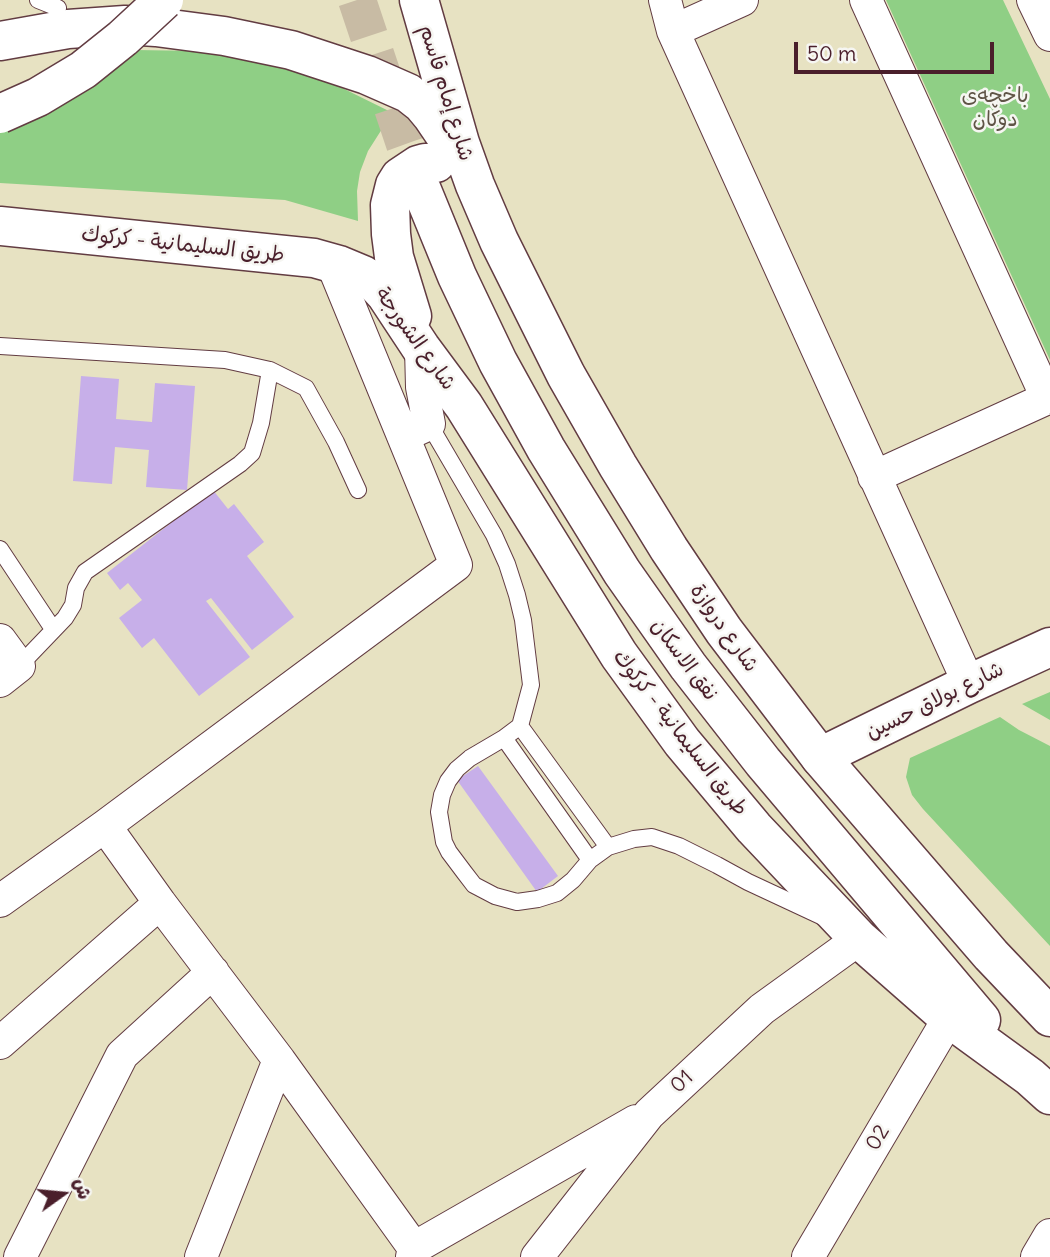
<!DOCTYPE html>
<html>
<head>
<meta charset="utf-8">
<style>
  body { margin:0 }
  #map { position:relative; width:1050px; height:1257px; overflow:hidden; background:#e7e2c2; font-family:Delius,"Playpen Sans Arabic",sans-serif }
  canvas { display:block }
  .north { position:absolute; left:28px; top:1159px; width:70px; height:70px; -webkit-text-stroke:5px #f6f6f2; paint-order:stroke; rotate:75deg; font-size:19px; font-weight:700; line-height:28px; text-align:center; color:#4a1f2b }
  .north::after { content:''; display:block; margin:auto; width:24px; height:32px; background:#4a1f2b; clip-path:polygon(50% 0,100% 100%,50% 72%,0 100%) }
  .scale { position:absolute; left:794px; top:42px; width:200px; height:32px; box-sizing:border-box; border:4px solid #4a1f2b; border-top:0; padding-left:9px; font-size:21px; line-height:24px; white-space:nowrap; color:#4a1f2b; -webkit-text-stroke:5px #f6f6f2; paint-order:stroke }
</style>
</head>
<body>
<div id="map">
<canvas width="1050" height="1257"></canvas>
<div class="north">ش</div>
<div class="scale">50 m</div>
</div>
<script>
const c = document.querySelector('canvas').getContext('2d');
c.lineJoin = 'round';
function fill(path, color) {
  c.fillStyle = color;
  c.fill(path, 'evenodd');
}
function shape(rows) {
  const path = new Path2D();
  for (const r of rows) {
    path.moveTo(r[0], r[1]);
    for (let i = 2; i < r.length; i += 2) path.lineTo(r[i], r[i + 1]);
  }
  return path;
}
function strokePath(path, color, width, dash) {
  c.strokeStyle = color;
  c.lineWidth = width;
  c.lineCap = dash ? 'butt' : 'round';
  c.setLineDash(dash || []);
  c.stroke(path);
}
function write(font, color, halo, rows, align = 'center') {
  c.font = font + ' Delius,"Playpen Sans Arabic",sans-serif';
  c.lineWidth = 5;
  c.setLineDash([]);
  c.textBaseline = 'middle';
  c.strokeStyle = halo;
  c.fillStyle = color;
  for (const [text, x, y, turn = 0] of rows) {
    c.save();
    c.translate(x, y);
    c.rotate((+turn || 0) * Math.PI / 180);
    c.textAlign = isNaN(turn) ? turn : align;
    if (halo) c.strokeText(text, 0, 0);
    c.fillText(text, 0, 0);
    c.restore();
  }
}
const green = shape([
  [886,0,1003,0,1050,99,1050,360],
  [135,50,201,51,263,60,326,80,397,115,382,129,368,151,360,172,357,191,358,221,285,200,0,183,0,129],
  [1050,692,1050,720,1022,704],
  [1000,717,1019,730,1050,746,1050,946,923,809,912,795,906,777,910,758]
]);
const building = shape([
  [81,376,119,379,116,419,152,422,155,383,195,386,187,490,146,487,149,450,115,447,112,484,73,481],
  [213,490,228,509,234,504,264,542,247,556,294,617,252,650,211,598,206,601,250,657,199,696,154,638,142,648,119,618,142,600,128,583,120,590,107,573],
  [478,766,558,876,537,892,457,780]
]);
const primaryTunnel = shape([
  [357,0,405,144,421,188]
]);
const service = shape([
  [38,0,58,8],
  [0,346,225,360,270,370,306,388,336,442,358,490],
  [429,424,494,535,507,564,517,595,523,620,531,685,520,726,504,738,470,758,457,769,448,781,442,795,439,812,444,842,449,852,464,872,474,885,495,896,517,902,538,899,557,893,573,880,590,860,608,847,634,839,652,837,679,846,717,865,748,882,823,917],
  [0,549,53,629],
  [19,666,65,618,73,605,76,588,85,572,240,464,252,453,261,423,270,370],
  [520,726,608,847],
  [504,738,590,860]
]);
const minor = shape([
  [665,0,673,31,969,684],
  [866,0,1047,398],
  [1033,0,1050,35],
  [673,31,742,0],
  [403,436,429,424,422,387,421,348],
  [874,477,1050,397],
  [0,640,19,666,0,681],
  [105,826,160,903,279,1060,414,1248],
  [0,901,105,826,456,565,332,263],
  [0,1043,160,903],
  [20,1257,122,1055,213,972],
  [201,1257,279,1060],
  [412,1257,414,1248,636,1121],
  [537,1257,649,1114,762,1009,859,939],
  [808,1257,949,1018],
  [1037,1257,1050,1235]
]);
const tertiary = shape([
  [820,757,969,684,1050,647]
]);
const primary = shape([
  [419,0,460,143,475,185,499,241,566,375,618,466,669,549,724,631,820,757,991,955,1050,1017],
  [0,41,68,29,125,25,156,27,224,36,291,50,367,75,408,93,422,104,432,116,451,144],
  [421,188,457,276,498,362,546,449,622,572,688,666,763,762,981,1020],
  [0,226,314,258,339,265,363,275,375,283,386,295,421,348,464,406,619,655,682,742,754,828,859,939,949,1018,1030,1077,1050,1095],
  [412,316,394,257,391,234,390,205,395,185,400,177,418,165,425,163,436,163]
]);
const primaryBridge = shape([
  [0,114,38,97,83,70,123,38,164,0]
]);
const streetNames = [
  ["شارع إمام قاسم",446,93,73],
  ["طريق السليمانية - كركوك",183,245,6],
  ["شارع الشورجة",415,339,54],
  ["شارع دروازة",724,628,55],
  ["نفق الاسكان",684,660,53],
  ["شارع بولاق حسين",935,701,-26],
  ["طريق السليمانية - كركوك",680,733,52],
  ["01",682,1082,-43],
  ["02",878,1138,-59]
];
const parkNames = [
  ["باخچەی",995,96],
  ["دوکان",995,120]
];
fill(green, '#8fcf85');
fill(building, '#c7afe9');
strokePath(primaryTunnel, '#c8bba4', 38, [38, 19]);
strokePath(service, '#623c42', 18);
strokePath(minor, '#623c42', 34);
strokePath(tertiary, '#623c42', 41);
strokePath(primary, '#623c42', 41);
strokePath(service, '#fff', 16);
strokePath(minor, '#fff', 32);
strokePath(tertiary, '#fff', 38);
strokePath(primary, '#fff', 38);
strokePath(primaryBridge, '#623c42', 41, []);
strokePath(primaryBridge, '#fff', 38);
write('21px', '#4a1f2b', '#f6f6f2', streetNames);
write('21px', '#5f5446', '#f6f6f2', parkNames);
</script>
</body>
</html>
